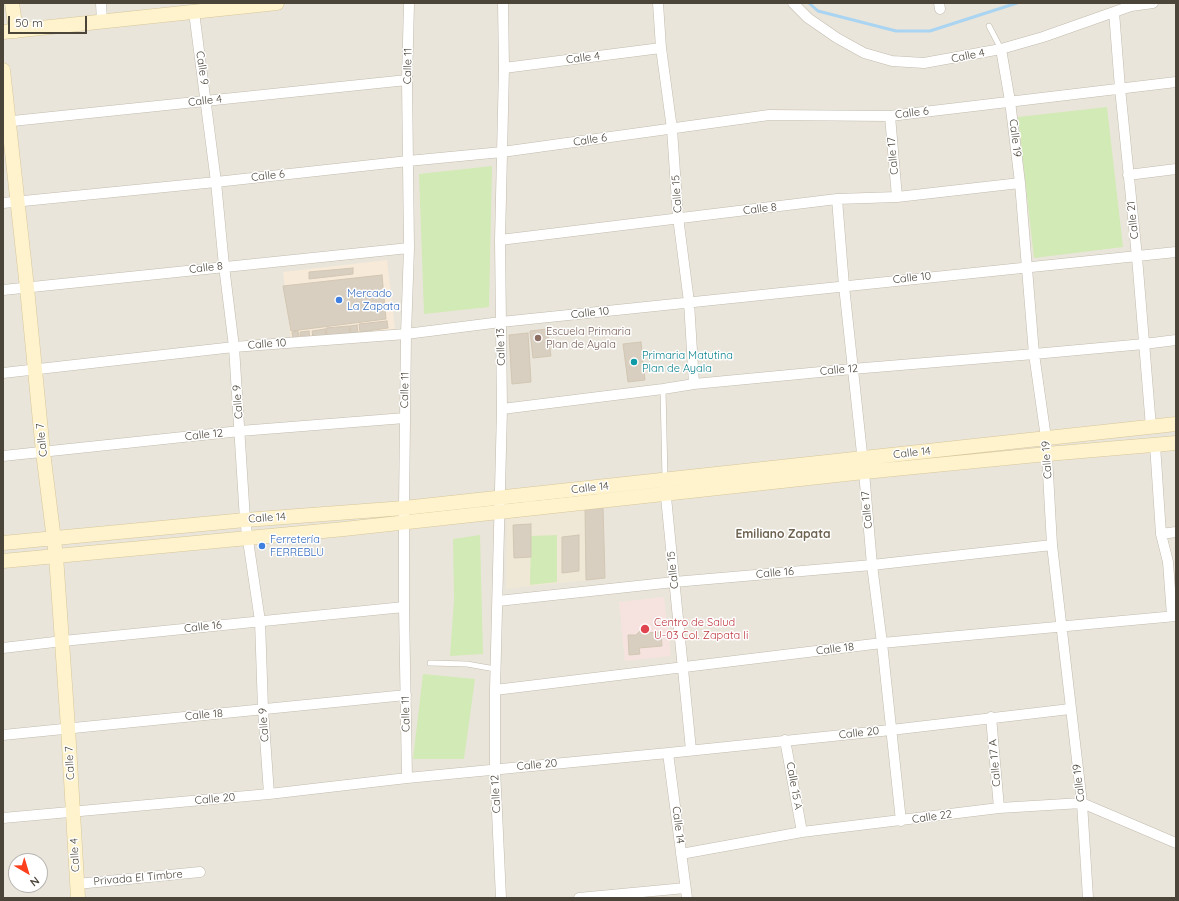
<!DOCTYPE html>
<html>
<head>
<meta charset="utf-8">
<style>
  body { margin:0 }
  #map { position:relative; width:1179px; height:901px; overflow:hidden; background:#f6f3ec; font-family:Quicksand,sans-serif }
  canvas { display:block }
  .frame { position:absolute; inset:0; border:4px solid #4b4439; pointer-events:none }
  .north { position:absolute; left:8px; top:853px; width:40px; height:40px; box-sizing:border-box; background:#fff; border:1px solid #b7b4b0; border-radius:50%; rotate:142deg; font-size:11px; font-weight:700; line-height:16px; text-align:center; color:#4b4439 }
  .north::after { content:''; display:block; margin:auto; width:14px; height:18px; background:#fc3f1d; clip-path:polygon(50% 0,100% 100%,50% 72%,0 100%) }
  .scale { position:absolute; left:8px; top:16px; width:79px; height:18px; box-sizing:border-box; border:2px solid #4b4439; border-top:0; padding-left:5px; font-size:12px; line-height:14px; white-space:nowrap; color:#4b4439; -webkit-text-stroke:3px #fff; paint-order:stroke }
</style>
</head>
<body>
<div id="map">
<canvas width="1179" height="901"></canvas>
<div class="frame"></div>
<div class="north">N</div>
<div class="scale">50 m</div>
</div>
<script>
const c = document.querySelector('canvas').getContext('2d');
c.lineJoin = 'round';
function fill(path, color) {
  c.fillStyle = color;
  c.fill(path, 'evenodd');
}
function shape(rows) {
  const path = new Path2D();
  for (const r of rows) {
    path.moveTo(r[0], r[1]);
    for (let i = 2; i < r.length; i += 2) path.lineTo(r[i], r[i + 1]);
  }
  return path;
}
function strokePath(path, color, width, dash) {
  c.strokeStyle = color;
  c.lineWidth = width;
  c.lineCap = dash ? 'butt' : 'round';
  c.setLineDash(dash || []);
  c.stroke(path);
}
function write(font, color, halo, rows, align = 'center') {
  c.font = font + ' Quicksand,sans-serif';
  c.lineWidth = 3;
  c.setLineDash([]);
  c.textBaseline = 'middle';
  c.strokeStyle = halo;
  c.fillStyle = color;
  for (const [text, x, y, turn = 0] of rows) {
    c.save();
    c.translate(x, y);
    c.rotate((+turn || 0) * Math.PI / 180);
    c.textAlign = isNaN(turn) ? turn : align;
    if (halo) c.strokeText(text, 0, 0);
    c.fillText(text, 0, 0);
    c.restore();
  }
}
const residential = shape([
  [3,3,1176,3,1176,898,3,898],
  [16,861,40,861,40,885,16,885]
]);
const commercial = shape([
  [387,260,395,329,291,341,283,272]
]);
const education = shape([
  [603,507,605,578,506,589,507,517]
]);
const medical = shape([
  [664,597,671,656,625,661,619,602]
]);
const green = shape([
  [1107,107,1123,247,1034,258,1018,117],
  [492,166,489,307,424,314,419,174],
  [480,535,483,654,450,656,454,600,453,539],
  [557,535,557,582,530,585,531,536],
  [423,674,475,679,464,759,413,759]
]);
const stream = shape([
  [809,3,818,11,896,31,930,31,1017,3]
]);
const building = shape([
  [353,268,353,274,309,279,309,272,353,268],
  [382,275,386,319,291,331,283,286,382,275],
  [387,321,388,328,360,332,359,324,387,321],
  [357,325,358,332,351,333,350,326,357,325],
  [349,326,350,333,327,336,326,328,349,326],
  [325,329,326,336,313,338,312,331,325,329],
  [547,329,551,356,533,358,530,331,547,329],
  [298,331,299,339,293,339,292,332,298,331],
  [309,331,310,338,304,338,304,335,300,336,300,332,309,331],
  [528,333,531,382,512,384,509,335,528,333],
  [641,342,645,380,628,382,623,344,641,342],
  [603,507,605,578,586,580,585,509,603,507],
  [531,524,531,557,514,558,513,525,531,524],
  [579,535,579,571,562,573,562,537,579,535],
  [640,631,643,633,661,632,662,646,639,648,640,654,629,655,628,635,636,635,640,631]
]);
const lane = shape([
  [989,26,1001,49],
  [663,389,665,479],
  [430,663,467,664,495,669]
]);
const street = shape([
  [101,3,102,22],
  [658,3,661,48,672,129,678,217,689,302,694,384],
  [793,3,808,18,837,38,864,53,892,61,924,63,1001,49,1043,37,1131,6,1153,3],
  [939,3,940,9],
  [194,12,216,182,224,266,234,347,245,520,260,621,263,709,269,794],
  [1114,12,1120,88,1137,257,1151,427],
  [1001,49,1010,101,1020,183,1034,354,1046,438,1052,545,1082,803,1088,898],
  [504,68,661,48],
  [890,116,897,197],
  [3,122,407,80],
  [1128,175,1176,169],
  [837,199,844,286,864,472,872,565,882,643,901,821],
  [3,203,216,182,408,161,502,152,769,115,890,116,1176,82],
  [500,240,837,199,897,197,1020,183],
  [3,290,409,248],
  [3,373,234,347,406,334,501,322,1176,252],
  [502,409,663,389,694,384,852,369,1034,354,1144,344,1176,340],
  [1155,445,1161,534,1168,562,1172,616],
  [3,456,240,431,405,418],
  [665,487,691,750],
  [1161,534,1176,532],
  [498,601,674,582,872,565,1052,545],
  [3,648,63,641,404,607],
  [495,690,882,643,1176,616],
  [991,717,999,808],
  [3,735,406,695],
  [785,740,802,832],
  [668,753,687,898],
  [407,778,404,607,404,508,406,334,409,248,407,80,409,3],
  [3,818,269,794,407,778,668,753,891,730,1070,709],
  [681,854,802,832,999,808,1082,803,1176,843],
  [77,884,200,872],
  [501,898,495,769,495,690,502,409,500,240,504,68,503,3],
  [579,898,685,888]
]);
const secondary = shape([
  [12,3,16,31],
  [3,32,277,3],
  [3,70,27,288,43,452,56,556,68,728,78,898],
  [3,543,245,520,404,508,1176,424],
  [3,561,344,529,864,472,1047,454,1176,443]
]);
const markers = [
  [339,300,4,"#3f7fe0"],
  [538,338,4,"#8d6e63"],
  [634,362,4,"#0f9aa8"],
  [262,546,4,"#3f7fe0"],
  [645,629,5,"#e0444e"]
];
const streetNames = [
  ["Calle 4",968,56,-11],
  ["Calle 4",583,58,-7],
  ["Calle 11",408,66,-89],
  ["Calle 9",202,68,82],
  ["Calle 4",205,101,-6],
  ["Calle 6",912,113,-7],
  ["Calle 19",1015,138,83],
  ["Calle 6",590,140,-8],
  ["Calle 17",893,156,-95],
  ["Calle 6",268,176,-6],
  ["Calle 15",677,194,-94],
  ["Calle 8",760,209,-7],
  ["Calle 21",1133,220,-96],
  ["Calle 8",206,268,-6],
  ["Calle 10",912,278,-6],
  ["Calle 10",590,313,-6],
  ["Calle 10",267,344,-4],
  ["Calle 13",501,347,-91],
  ["Calle 12",839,370,-5],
  ["Calle 11",405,390,-89],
  ["Calle 9",238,402,-94],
  ["Calle 12",204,435,-6],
  ["Calle 7",42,440,-96],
  ["Calle 14",912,453,-6],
  ["Calle 19",1047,460,-94],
  ["Calle 14",590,488,-6],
  ["Calle 17",867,510,-95],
  ["Calle 14",267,518,-4],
  ["Calle 15",673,570,-96],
  ["Calle 16",775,573,-5],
  ["Calle 16",203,627,-6],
  ["Calle 18",835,649,-7],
  ["Calle 11",406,714,-91],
  ["Calle 18",204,715,-5],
  ["Calle 9",264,725,-94],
  ["Calle 20",859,733,-6],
  ["Calle 7",70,763,-93],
  ["Calle 17 A",995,763,-95],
  ["Calle 20",537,765,-5],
  ["Calle 19",1079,783,-97],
  ["Calle 15 A",794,786,80],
  ["Calle 12",496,794,-93],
  ["Calle 20",215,799,-5],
  ["Calle 22",932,817,-8],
  ["Calle 14",678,825,83],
  ["Calle 4",75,855,-93],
  ["Privada El Timbre",138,878,-5]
];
const shopNames = [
  ["Mercado",347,294],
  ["La Zapata",347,307],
  ["Ferretería",270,540],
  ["FERREBLU",270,553]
];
const educationNames = [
  ["Escuela Primaria",546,332],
  ["Plan de Ayala",546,345]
];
const cultureNames = [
  ["Primaria Matutina",642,356],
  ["Plan de Ayala",642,369]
];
const healthNames = [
  ["Centro de Salud",654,623],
  ["U-03 Col. Zapata Ii",654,636]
];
const neighbourhoodNames = [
  ["Emiliano Zapata",783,534]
];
fill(residential, '#eae5da');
fill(commercial, '#f7ead8');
fill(education, '#efe8d6');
fill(medical, '#f6e3e0');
fill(green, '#d2eab5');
strokePath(stream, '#a9d4f2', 3);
fill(building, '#d8cfc1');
strokePath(building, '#d3c7b4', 1);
strokePath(lane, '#c2bbae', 6);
strokePath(street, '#c2bbae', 11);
strokePath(secondary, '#d6c79b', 15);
strokePath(lane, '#fff', 5);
strokePath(street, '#fff', 10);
strokePath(secondary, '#fff3cd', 14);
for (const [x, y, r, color] of markers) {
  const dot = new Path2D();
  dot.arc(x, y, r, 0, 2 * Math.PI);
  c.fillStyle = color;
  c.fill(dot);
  strokePath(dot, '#fff', 1.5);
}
write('11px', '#4b4439', '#fff', streetNames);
write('11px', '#366cbe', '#fff', shopNames, 'left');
write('11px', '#785e54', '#fff', educationNames, 'left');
write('11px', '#0d838f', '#fff', cultureNames, 'left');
write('11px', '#be3a42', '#fff', healthNames, 'left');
write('bold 12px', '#6e6250', '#fff', neighbourhoodNames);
</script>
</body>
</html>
